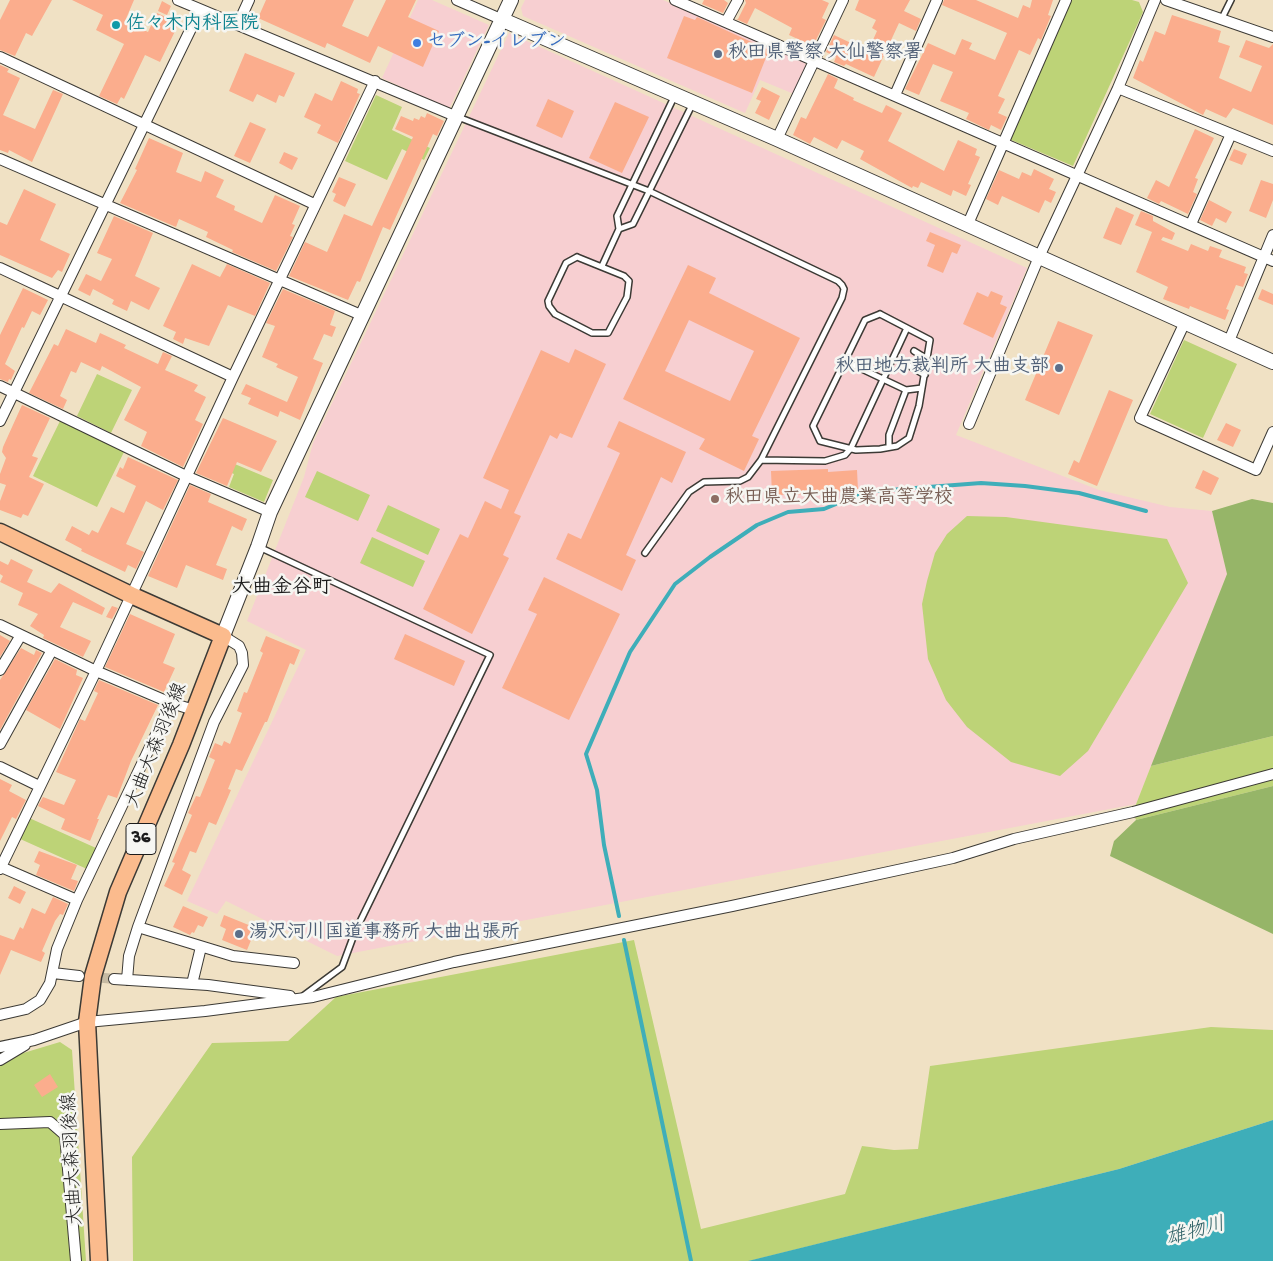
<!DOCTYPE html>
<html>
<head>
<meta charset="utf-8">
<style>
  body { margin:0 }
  canvas { display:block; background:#f0e1c4 }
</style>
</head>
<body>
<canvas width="1273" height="1261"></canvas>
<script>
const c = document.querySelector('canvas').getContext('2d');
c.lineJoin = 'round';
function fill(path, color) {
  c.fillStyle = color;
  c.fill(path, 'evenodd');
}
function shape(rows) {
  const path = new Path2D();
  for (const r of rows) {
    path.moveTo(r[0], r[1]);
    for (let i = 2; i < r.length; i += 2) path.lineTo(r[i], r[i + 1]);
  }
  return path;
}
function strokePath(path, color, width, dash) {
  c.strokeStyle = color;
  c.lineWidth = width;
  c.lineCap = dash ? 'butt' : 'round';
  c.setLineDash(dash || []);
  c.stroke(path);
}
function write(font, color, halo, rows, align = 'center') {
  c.font = font + ' "Gochi Hand","Klee One",sans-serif';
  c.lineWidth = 5;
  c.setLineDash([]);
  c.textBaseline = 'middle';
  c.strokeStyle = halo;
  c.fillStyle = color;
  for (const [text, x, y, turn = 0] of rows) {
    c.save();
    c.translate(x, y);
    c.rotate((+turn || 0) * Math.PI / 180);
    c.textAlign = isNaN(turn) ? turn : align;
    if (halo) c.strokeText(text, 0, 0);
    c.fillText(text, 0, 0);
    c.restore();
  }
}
const built = shape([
  [418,0,432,0,489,25,449,109,382,78],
  [525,0,663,0,804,60,806,66,794,94,760,80,745,113,523,16,521,8],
  [509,33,1027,268,956,435,1099,490,1170,507,1212,511,1227,574,1136,804,337,956,226,901,217,914,187,901,306,650,247,621,304,477,313,443]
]);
const green = shape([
  [1070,0,1132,0,1139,2,1143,12,1073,166,1009,139],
  [376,95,402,107,392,130,430,148,424,160,402,149,387,180,345,161],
  [1184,340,1237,364,1203,438,1150,414],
  [97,374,132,390,111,433,77,416],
  [60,421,124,452,97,507,33,476],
  [218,457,273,480,264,502,229,487,234,474,214,466],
  [317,471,370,495,358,521,305,497],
  [388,505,440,529,428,555,376,531],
  [967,516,1006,517,1167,539,1188,583,1088,751,1060,776,1011,762,967,727,946,700,928,659,922,604,927,581,935,553,947,534],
  [372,537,425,561,413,587,360,563],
  [1273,736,1273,786,1136,820,1133,812,1151,766],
  [27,817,96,848,87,869,18,838],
  [634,940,701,1229,845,1194,862,1146,894,1150,918,1149,930,1066,1211,1027,1273,1030,1273,1120,1119,1169,749,1261,133,1261,132,1157,212,1043,288,1041,336,997],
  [60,1042,72,1050,86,1261,0,1261,0,1060]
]);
const forest = shape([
  [1252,499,1273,503,1273,736,1151,766,1227,574,1212,511],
  [1273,786,1273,934,1110,856,1114,841,1136,820]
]);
const water = shape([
  [1273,1120,1273,1261,748,1261,1119,1169]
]);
const stream = shape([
  [619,916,604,845,597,790,586,754,630,652,675,584,710,557,757,525,788,512,824,509,853,497,876,491,981,483,1025,486,1079,493,1146,511],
  [624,940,691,1261]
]);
const building = shape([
  [10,0,52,0,32,36,26,33,15,56,0,50,0,20],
  [72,0,134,0,125,21,148,32,157,13,179,23,160,62,145,55,124,99,121,97,117,104,99,96,124,44,96,30,103,15],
  [266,0,354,0,342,26,368,37,386,0,416,0,408,17,439,31,423,67,378,46,370,63,327,43,325,48,258,18],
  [704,0,724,0,728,3,723,13,702,4],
  [745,0,822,0,829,3,822,18,826,20,813,46,789,35,792,28,755,8,747,24,736,19,738,19,746,3],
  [859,0,910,0,904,11,921,19,916,31,899,23,874,77,846,64,844,66,834,62,836,57,826,52,834,35,868,51,877,31,872,28,876,20,855,10],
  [944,0,976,0,1018,18,1023,5,1030,8,1032,0,1053,0,1048,15,1051,16,1041,40,1038,38,1030,55,1019,50,998,96,1005,99,998,113,1007,117,1001,130,991,125,989,130,966,119,969,113,940,101,953,72,933,64,919,95,905,89,928,43,955,55,962,39,972,43,969,49,995,60,1007,33,942,5],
  [162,1,171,6,167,15,158,11],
  [1172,15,1221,31,1218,42,1230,46,1219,78,1251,92,1262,66,1239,57,1246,40,1269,48,1273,44,1273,125,1233,108,1226,118,1206,109,1203,115,1133,78,1140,60,1143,62,1155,31,1165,35],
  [684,16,695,20,697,17,769,50,752,93,667,58],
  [245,53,295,73,284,97,279,95,276,103,257,94,253,102,229,91],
  [0,65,9,69,7,72,20,78,3,115,35,129,53,90,63,94,32,162,9,150,8,153,0,150],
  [828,74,838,79,834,88,854,98,853,100,882,113,886,105,902,113,888,141,944,171,958,140,977,149,975,155,980,157,968,184,971,185,966,196,953,190,951,196,921,182,918,188,913,186,912,188,860,159,864,151,842,140,837,149,814,137,810,144,793,135,801,117,806,119],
  [341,81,358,89,357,93,360,94,338,143,317,133,321,125,304,117,315,93,332,101],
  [762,87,780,96,769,120,755,113,761,101,756,99],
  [548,99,574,111,562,138,536,126],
  [615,102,649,117,622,173,589,158],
  [427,113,444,121,437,136,433,134,390,230,383,227,360,282,357,281,348,300,289,276,305,242,327,252,344,214,372,226,413,137,395,129,401,116,413,121,414,118,419,120,421,116,425,118],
  [250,122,266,129,250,163,234,156],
  [1195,129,1214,138,1195,178,1198,179,1193,192,1197,194,1188,214,1161,201,1159,204,1147,198,1156,180,1169,187],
  [149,138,183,153,176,172,201,182,205,171,224,180,216,197,235,206,234,210,262,223,275,195,300,206,292,224,295,225,290,236,293,237,276,271,232,252,233,250,206,237,208,232,179,219,176,227,120,203,137,170,135,169],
  [1234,149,1247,154,1242,165,1229,160],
  [284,152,298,158,292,170,279,163],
  [1034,169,1054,179,1049,189,1056,192,1051,203,1045,200,1039,213,1002,196,998,205,986,199,999,170,1019,179,1022,172,1031,176],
  [339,177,356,184,345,207,333,201,336,194,332,192],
  [1261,180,1273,184,1273,200,1266,218,1249,211],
  [24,189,56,204,40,240,70,254,62,272,58,270,52,278,0,255,0,222,7,225],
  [1209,200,1232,212,1226,223,1216,218,1212,226,1200,220],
  [1116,207,1134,215,1121,245,1103,238],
  [1141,211,1153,216,1153,221,1175,233,1172,240,1163,237,1161,240,1188,251,1191,244,1208,251,1210,246,1222,250,1219,257,1246,267,1244,273,1248,274,1243,287,1236,285,1226,309,1229,310,1225,320,1190,306,1189,309,1163,299,1168,287,1136,272,1152,232,1135,225],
  [114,216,153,233,135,276,160,288,149,310,131,301,127,311,112,304,114,300,93,289,90,296,78,290,86,274,101,281,112,259,97,253],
  [930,232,961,245,957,254,952,252,943,273,927,266,935,245,926,241],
  [192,264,220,277,227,264,270,283,255,316,228,305,209,346,185,338,183,344,173,339,176,332,163,326],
  [688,265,716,278,709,293,800,338,752,436,759,439,744,471,699,449,705,439,623,399],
  [689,320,754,351,730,401,665,371],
  [23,288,48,300,40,315,32,311,24,328,22,327,5,364,15,371,11,380,9,379,8,382,0,379,0,335],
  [283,289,335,311,330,325,336,327,332,337,324,334,313,359,323,363,300,420,280,411,278,417,248,404,251,398,241,394,246,384,287,402,298,377,276,367,278,364,262,357,275,326,266,323],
  [1262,289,1273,294,1273,305,1258,299],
  [991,291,1003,296,1000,304,1007,307,993,338,963,324,977,292,988,297],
  [1058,321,1093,335,1059,415,1025,400],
  [66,329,96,343,100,333,126,345,124,348,158,364,163,352,172,356,165,370,198,385,194,391,206,397,195,420,203,424,183,467,141,446,147,432,124,420,141,387,102,366,100,371,81,362,76,373,71,371,60,396,67,400,63,409,29,393,54,344,58,346],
  [575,349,606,364,572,438,560,433,557,439,550,435,514,513,521,516,503,555,509,558,472,634,423,609,460,534,468,538,485,501,501,509,509,490,483,478,541,350,569,363],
  [1109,390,1133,400,1097,486,1068,474,1074,460,1079,463],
  [22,405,50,418,32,456,38,458,29,477,44,484,28,516,23,514,21,518,0,510,0,501,6,485,0,483,0,474,6,458,2,452,3,447],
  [223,418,277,441,261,472,237,462,227,486,196,473],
  [619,421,686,452,672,483,661,477,626,555,636,560,622,591,556,559,568,533,581,539,620,453,607,447],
  [1226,423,1241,430,1233,447,1217,440],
  [128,457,178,480,163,510,146,501,126,544,144,552,136,569,128,565,125,572,81,551,82,549,65,540,72,526,89,535,92,530,98,533,111,507,124,513,136,486,116,476,120,467,123,469],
  [828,469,828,472,857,470,858,490,829,492,829,494,772,495,771,471],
  [1203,470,1219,478,1211,495,1195,488],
  [190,485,211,494,208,502,247,519,242,531,232,526,216,565,227,569,223,580,186,565,177,588,148,576],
  [11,559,33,570,27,582,51,593,59,583,105,608,102,615,73,602,60,627,91,641,83,657,43,638,44,635,30,626,38,614,18,605,23,593,0,582,3,576,0,574,0,561,8,565],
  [544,577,620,614,569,720,502,688,537,614,528,610],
  [112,606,118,608,112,619,106,617],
  [130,614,175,634,163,663,175,668,164,692,105,667],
  [405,634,465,661,454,686,394,659],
  [0,635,10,641,0,657],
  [266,636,300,650,294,665,290,663,267,722,265,722,242,771,236,769,228,789,231,790,216,825,209,822,196,853,190,851,182,870,191,875,182,895,164,886,175,863,172,862,192,815,188,813,196,796,200,797,215,760,209,757,215,743,222,746,224,741,230,744,242,713,237,711,244,692,247,693,263,653,260,651],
  [21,648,34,655,36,650,42,653,0,730,0,680],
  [55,659,77,670,76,675,83,678,60,729,26,710],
  [99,680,158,705,131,761,117,798,108,795,97,819,99,819,90,841,61,829,65,819,38,806,43,797,64,805,76,780,56,772,80,719,85,721,98,693,94,691],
  [0,779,12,785,9,791,26,800,16,819,12,817,0,841],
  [39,851,77,865,71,879,78,881,74,891,36,875,40,865,34,862],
  [14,886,26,892,20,904,8,898],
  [53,897,68,904,63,915,60,914,55,921,42,951,45,953,41,962,11,950,0,975,0,935,14,940,20,927,23,929,32,908,45,914],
  [183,906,208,917,203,927,198,925,194,933,192,932,190,935,173,927],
  [224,915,256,928,247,950,222,940,226,929,220,926],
  [50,1074,58,1087,42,1097,34,1085]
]);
const minorTunnel = shape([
  [87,976,114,979]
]);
const service = shape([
  [1221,20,1231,0],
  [458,117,649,191,838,281,842,285,844,289,842,298,761,460,748,477,740,481,704,482,689,492,645,553],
  [619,229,633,224,693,103],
  [577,257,624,276,629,281,627,297,608,333,592,333,555,314,549,306,548,301,566,263,577,257],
  [602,266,619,229,617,216,675,95],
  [880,314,930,340,919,406,909,438,897,446,880,449,856,450,820,441,813,426,865,320,880,314],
  [914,351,927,359],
  [845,361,906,390,922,388],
  [908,365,925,375],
  [889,447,889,435,906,390],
  [761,460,825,461,845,455,851,448,907,328],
  [259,547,490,655,355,932,342,967,303,996]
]);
const minor = shape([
  [178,0,455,116],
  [457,0,503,20],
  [675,0,1273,261],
  [1166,0,1273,37],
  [726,22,738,0],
  [238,24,249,0],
  [0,57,314,204],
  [1118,88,1273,151],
  [895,95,937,0],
  [777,139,843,0],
  [0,159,361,315],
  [1191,224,1231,134],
  [967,226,1066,0],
  [0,268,233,377],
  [1185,322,1140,418,1256,470,1273,432],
  [1229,341,1273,235],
  [0,386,186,476,270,512],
  [0,421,200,10],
  [969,424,1039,257,1118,88,1155,0],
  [0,625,96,671,171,703],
  [0,670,21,635],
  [0,744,52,650],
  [0,767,39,786],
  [1,867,77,900],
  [0,869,96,671,233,377,375,81],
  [138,927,233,956,294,963],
  [53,973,79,976],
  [114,979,208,985,290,996],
  [127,980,129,956,138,927,214,722,243,665,242,653,239,646,223,636],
  [192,984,201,947],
  [0,1015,26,1009,40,1000,50,983,57,949,77,900,171,703,194,710],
  [0,1047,34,1040,87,1022,205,1011,313,997,454,962,732,906,953,858,1014,839,1133,812,1273,774],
  [0,1060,25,1045],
  [0,1124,50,1122,65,1135,76,1261]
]);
const tertiary = shape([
  [503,20,777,139,1273,362],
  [223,636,258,547,270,512,511,0]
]);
const primary = shape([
  [0,532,131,595,223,636,181,745,118,892,93,976,87,1022,99,1261]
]);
const markers = [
  [116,25,5,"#0f9aa8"],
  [417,43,5,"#3f7fe0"],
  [718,54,5,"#5c6f8a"],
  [1059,368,5,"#5c6f8a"],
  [715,499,5,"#8d6e63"],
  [239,934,5,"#5c6f8a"]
];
const shields = [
  [141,839,30]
];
const shieldNames = [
  ["36",141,839]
];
const cultureNames = [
  ["佐々木内科医院",126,25]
];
const shopNames = [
  ["セブン-イレブン",427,43]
];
const serviceNames = [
  ["秋田県警察 大仙警察署",728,54],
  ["秋田地方裁判所 大曲支部",1049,368,"right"],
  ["湯沢河川国道事務所 大曲出張所",249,934]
];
const educationNames = [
  ["秋田県立大曲農業高等学校",725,499]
];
const streetNames = [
  ["大曲大森羽後線",158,746,-68],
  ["大曲大森羽後線",74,1159,-93]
];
const neighbourhoodNames = [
  ["大曲金谷町",282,589]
];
const waterNames = [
  ["雄物川",1196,1233,-15]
];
fill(built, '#f7cfd1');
fill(green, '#bdd377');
fill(forest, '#96b568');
fill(water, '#3eaeb9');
strokePath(stream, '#3eaeb9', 4);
fill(building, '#fbad8d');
strokePath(minorTunnel, '#c6baa2', 10, [10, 5]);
strokePath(service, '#3c3a35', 8);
strokePath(minor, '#3c3a35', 12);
strokePath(tertiary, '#3c3a35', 16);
strokePath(primary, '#3c3a35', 19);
strokePath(service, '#fff', 5);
strokePath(minor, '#fff', 10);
strokePath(tertiary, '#fff', 14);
strokePath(primary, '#fbbb8d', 16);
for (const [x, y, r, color] of markers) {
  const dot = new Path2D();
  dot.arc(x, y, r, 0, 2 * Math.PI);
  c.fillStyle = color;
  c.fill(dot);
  strokePath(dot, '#f6f6f2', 2);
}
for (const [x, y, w] of shields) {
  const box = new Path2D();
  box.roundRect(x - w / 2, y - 15.5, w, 31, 4);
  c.fillStyle = '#f6f6f2';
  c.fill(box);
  strokePath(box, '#1c1c1c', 1);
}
write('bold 18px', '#1c1c1c', null, shieldNames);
write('bold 19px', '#0d838f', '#f6f6f2', cultureNames, 'left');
write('bold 19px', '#366cbe', '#f6f6f2', shopNames, 'left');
write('bold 19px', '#4e5e75', '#f6f6f2', serviceNames, 'left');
write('bold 19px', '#785e54', '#f6f6f2', educationNames, 'left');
write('19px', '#1c1c1c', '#f6f6f2', streetNames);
write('bold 20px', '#1c1c1c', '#f6f6f2', neighbourhoodNames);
write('italic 20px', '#2b5e63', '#f6f6f2', waterNames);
</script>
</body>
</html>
